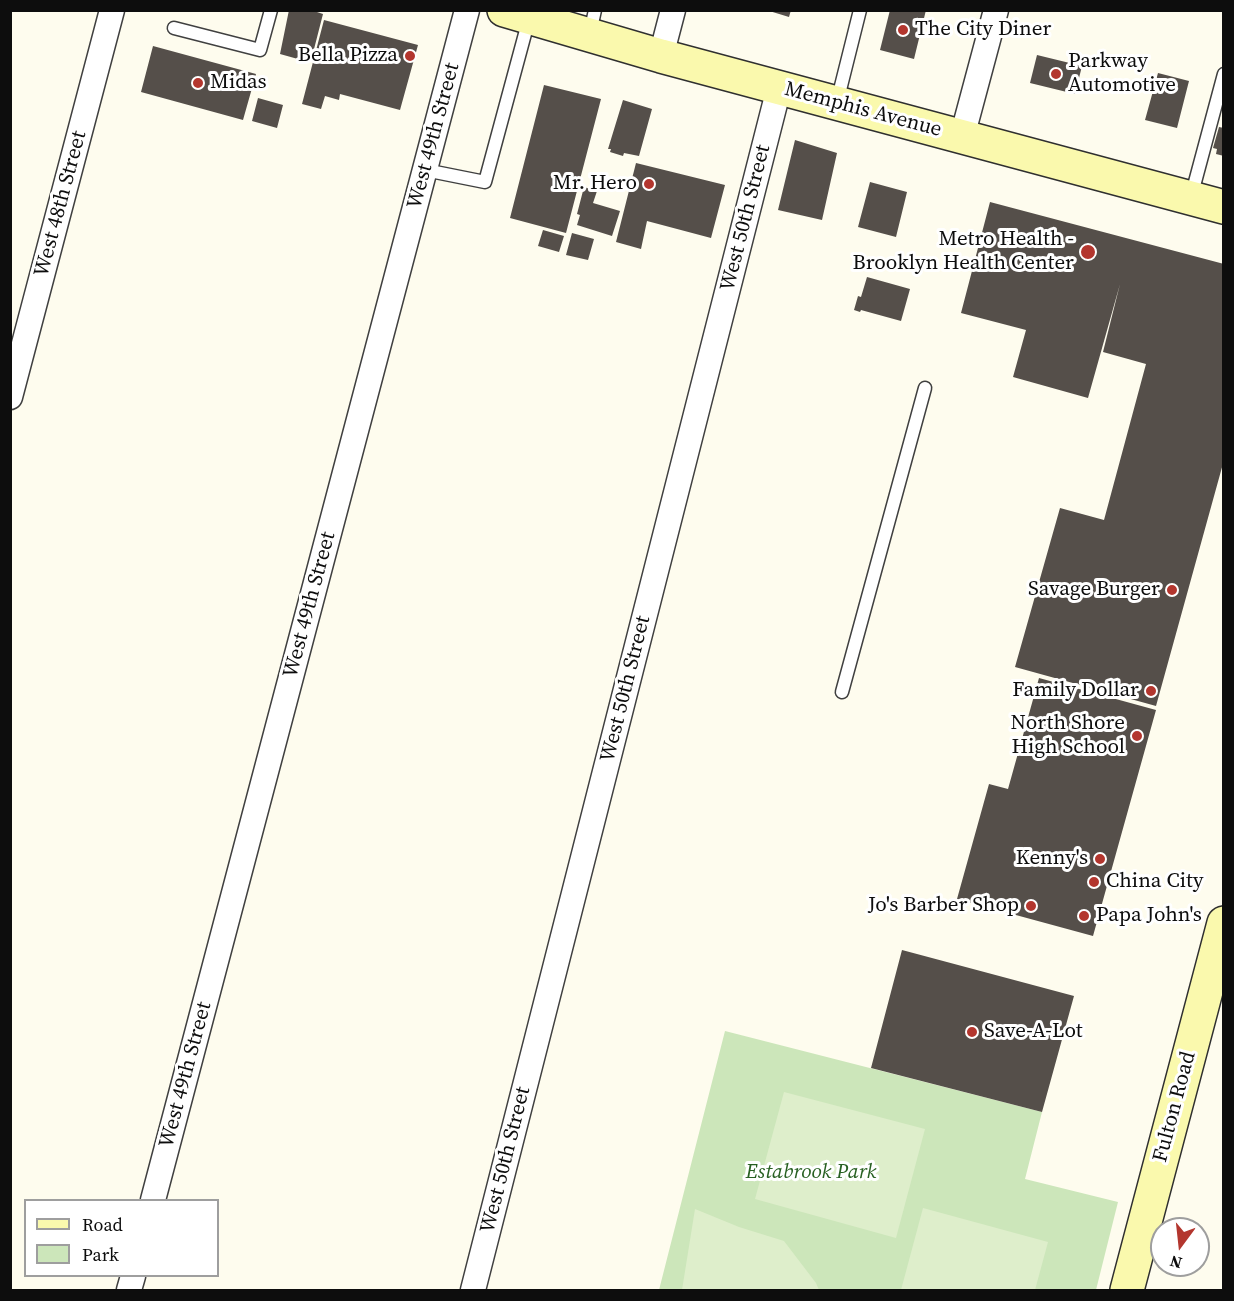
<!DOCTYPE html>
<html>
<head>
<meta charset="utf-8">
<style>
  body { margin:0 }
  #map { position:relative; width:1234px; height:1301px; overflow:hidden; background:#fefcee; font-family:"Source Serif 4",serif }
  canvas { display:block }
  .frame { position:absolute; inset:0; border:12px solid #0d0d0d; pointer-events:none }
  .legend { position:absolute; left:24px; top:1199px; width:195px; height:78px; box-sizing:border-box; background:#fff; border:2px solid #9e9e9e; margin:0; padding:8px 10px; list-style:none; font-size:18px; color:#0d0d0d }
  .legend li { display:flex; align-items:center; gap:12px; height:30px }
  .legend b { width:30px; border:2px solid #9e9e9e }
  .north { position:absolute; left:1150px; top:1217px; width:60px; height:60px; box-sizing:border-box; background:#fff; border:2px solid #9e9e9e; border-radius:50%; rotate:195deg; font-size:16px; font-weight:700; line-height:24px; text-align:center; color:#0d0d0d }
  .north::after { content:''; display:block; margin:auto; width:21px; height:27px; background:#b3362e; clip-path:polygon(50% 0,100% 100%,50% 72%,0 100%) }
</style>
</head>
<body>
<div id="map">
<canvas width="1234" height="1301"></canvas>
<div class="frame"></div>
<ul class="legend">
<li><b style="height:8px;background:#faf9ad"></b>Road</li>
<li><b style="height:16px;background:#cce6ba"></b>Park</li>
</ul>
<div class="north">N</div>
</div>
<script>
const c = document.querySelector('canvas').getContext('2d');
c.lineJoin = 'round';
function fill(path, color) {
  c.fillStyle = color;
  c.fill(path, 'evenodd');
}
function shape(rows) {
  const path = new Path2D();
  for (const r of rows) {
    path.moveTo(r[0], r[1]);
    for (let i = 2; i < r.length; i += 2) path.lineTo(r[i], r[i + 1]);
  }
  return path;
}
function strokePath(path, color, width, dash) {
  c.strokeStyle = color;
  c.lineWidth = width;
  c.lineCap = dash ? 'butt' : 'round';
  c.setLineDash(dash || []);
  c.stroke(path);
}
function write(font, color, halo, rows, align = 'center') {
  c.font = font + ' "Source Serif 4",serif';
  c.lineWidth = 6;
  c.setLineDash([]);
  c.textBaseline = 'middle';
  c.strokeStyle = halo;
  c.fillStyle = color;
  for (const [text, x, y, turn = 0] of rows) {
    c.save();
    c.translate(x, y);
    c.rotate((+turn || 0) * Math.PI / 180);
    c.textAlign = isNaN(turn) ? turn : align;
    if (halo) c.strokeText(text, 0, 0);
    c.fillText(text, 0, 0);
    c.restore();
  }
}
const green = shape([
  [725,1031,1042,1112,1025,1179,1118,1202,1096,1290,659,1290]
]);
const pitch = shape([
  [784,1092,925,1129,896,1238,755,1199],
  [923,1208,1048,1242,1035,1290,901,1290],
  [695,1209,739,1227,784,1241,816,1283,819,1290,682,1290]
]);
const building = shape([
  [289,10,311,10,323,14,313,53,307,51,305,61,280,54],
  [766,10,791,10,789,17],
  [890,10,926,10,914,59,880,50],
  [324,20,418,45,400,110,340,94,339,100,325,96,321,109,302,104],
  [153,46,256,74,243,120,141,92],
  [1037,55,1082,66,1075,94,1030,83],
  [1158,73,1189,81,1177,128,1145,120],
  [544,85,601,99,566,233,510,218],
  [258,98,283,105,277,128,252,121],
  [623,100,652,109,639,156,624,153,623,156,610,152,611,149,608,149],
  [1219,127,1224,128,1224,156,1216,154,1217,149,1213,148],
  [795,140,837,153,822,220,778,210],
  [636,163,725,185,711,238,647,221,641,249,616,242],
  [870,182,907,192,896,237,858,227],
  [584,187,597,191,593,203,620,211,612,236,577,225,580,215,577,214],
  [990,202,1224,264,1224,460,1156,706,1015,667,1060,508,1104,520,1146,364,1103,352,1120,284,1088,398,1013,377,1026,330,961,313],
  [543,230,564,236,559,252,538,246],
  [572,233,594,239,588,260,566,255],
  [867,277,910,289,901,321,861,310,860,312,854,310,858,296,861,297],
  [1039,678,1156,710,1093,936,957,899,989,784,1008,789],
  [902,950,1074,996,1042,1112,871,1068]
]);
const service = shape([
  [174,28,260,50,271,10],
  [590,33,595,10],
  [837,102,860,10],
  [425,170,485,182,529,19],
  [1191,197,1224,74],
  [842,692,925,388]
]);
const minor = shape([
  [661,56,673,10],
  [962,137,996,10],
  [10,397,112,10],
  [153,1200,467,10],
  [129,1290,133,1276],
  [473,1290,779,88]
]);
const secondary = shape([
  [504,10,661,56,1224,207],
  [1127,1290,1224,923]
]);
const markers = [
  [903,30,6,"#b3362e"],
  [410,56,6,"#b3362e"],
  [1056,74,6,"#b3362e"],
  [198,83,6,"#b3362e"],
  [649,184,6,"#b3362e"],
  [1088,252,8,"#b3362e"],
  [1172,590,6,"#b3362e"],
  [1151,691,6,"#b3362e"],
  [1137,736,6,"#b3362e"],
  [1100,859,6,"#b3362e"],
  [1094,882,6,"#b3362e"],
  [1031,906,6,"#b3362e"],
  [1084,916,6,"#b3362e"],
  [972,1032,6,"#b3362e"]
];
const poiNames = [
  ["The City Diner",915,30,"left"],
  ["Bella Pizza",398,56],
  ["Parkway",1068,62,"left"],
  ["Automotive",1068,86,"left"],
  ["Midas",210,83,"left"],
  ["Mr. Hero",637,184],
  ["Metro Health -",1074,240],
  ["Brooklyn Health Center",1074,264],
  ["Savage Burger",1160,590],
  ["Family Dollar",1139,691],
  ["North Shore",1125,724],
  ["High School",1125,748],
  ["Kenny's",1088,859],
  ["China City",1106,882,"left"],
  ["Jo's Barber Shop",1019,906],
  ["Papa John's",1096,916,"left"],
  ["Save-A-Lot",984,1032,"left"]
];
const streetNames = [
  ["Memphis Avenue",863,110,15],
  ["West 49th Street",434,136,-75],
  ["West 48th Street",61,204,-75],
  ["West 50th Street",746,218,-76],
  ["West 49th Street",310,605,-75],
  ["West 50th Street",626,689,-76],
  ["West 49th Street",186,1075,-75],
  ["Fulton Road",1175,1107,-75],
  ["West 50th Street",506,1160,-76]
];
const parkNames = [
  ["Estabrook Park",811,1173]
];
fill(green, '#cce6ba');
fill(pitch, '#deeecb');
fill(building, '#554f4a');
strokePath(service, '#404040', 15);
strokePath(minor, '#404040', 27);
strokePath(secondary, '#2f2f2f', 36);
strokePath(service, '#fff', 12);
strokePath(minor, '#fff', 24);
strokePath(secondary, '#faf9ad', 33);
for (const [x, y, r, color] of markers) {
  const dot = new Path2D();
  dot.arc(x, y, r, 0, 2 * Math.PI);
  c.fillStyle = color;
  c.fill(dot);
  strokePath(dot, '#fff', 2);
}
write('21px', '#0d0d0d', '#fff', poiNames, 'right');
write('21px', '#0d0d0d', '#fff', streetNames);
write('italic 21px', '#286022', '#fff', parkNames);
</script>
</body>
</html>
